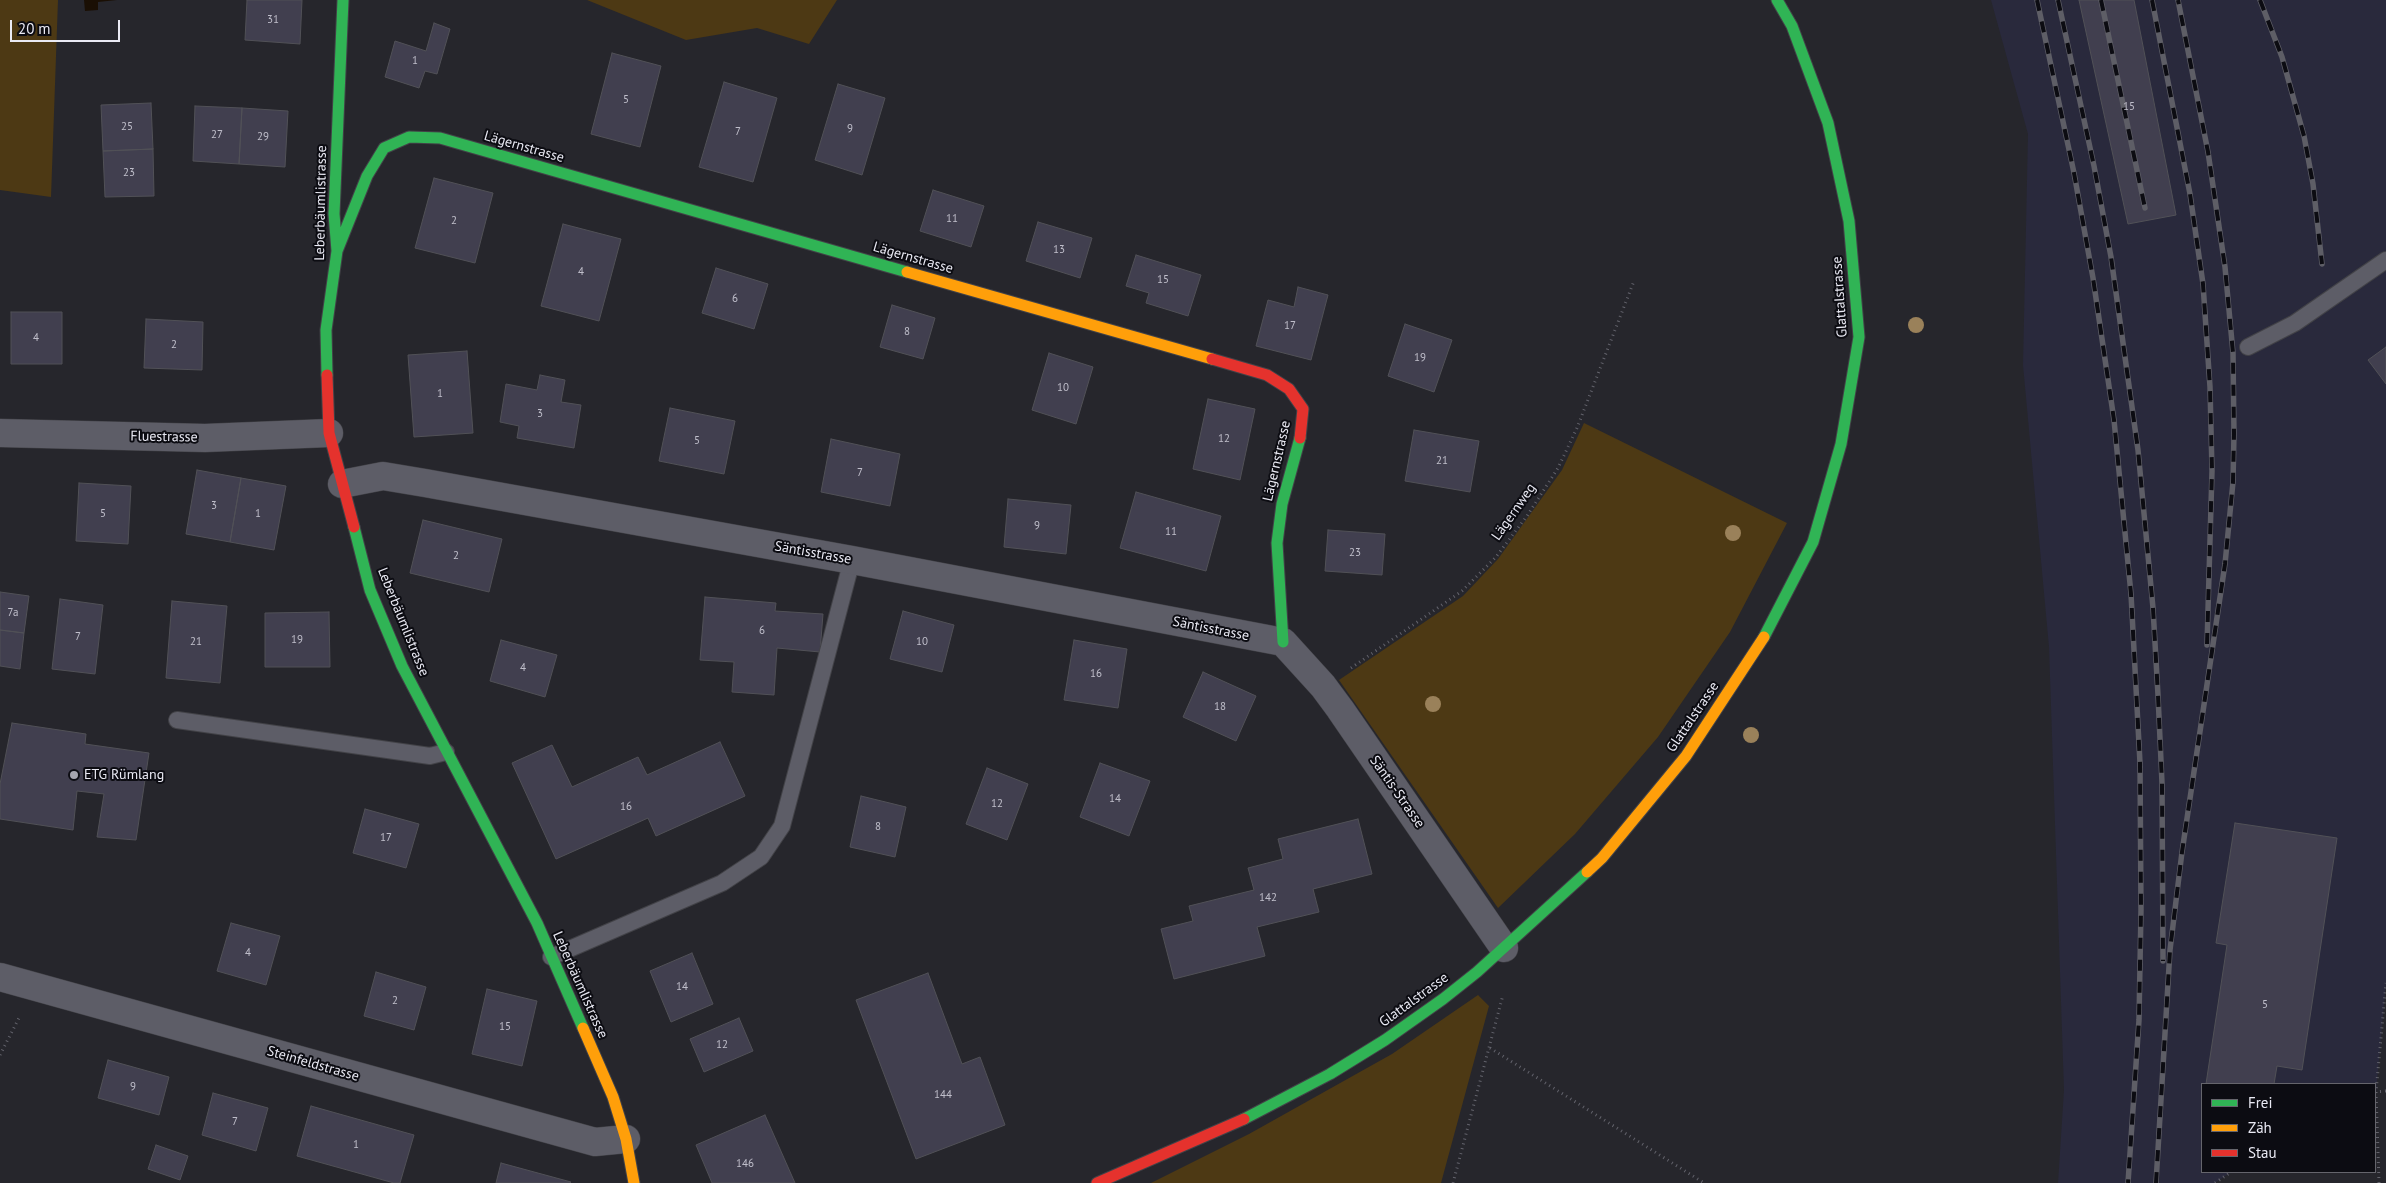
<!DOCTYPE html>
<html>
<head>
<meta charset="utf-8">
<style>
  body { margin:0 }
  #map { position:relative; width:2386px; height:1183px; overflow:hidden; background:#26262c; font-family:"PT Sans",sans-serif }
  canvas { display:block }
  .legend { position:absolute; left:2201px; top:1083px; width:175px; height:90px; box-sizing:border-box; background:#0c0c12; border:1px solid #65656c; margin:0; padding:6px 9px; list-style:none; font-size:15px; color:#eaeaf4 }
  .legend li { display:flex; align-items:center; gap:10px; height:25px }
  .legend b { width:25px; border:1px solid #65656c }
  .scale { position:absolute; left:10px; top:20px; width:110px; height:22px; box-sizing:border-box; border:2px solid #eaeaf4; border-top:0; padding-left:6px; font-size:15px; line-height:18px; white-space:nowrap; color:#eaeaf4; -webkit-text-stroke:4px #0c0c12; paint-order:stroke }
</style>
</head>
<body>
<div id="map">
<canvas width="2386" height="1183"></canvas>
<ul class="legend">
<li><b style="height:6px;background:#30b455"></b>Frei</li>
<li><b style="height:6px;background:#ff9f0a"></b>Zäh</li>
<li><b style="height:6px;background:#e5322d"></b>Stau</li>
</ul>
<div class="scale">20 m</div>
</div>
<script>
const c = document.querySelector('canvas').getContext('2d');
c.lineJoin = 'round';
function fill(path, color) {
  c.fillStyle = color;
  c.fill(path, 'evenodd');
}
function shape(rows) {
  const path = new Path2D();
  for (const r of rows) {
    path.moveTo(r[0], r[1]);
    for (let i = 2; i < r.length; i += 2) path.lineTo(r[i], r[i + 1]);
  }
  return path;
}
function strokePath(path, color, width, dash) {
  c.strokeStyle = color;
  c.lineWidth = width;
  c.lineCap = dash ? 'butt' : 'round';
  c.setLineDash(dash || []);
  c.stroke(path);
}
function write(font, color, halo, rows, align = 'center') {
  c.font = font + ' "PT Sans",sans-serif';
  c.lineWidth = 4;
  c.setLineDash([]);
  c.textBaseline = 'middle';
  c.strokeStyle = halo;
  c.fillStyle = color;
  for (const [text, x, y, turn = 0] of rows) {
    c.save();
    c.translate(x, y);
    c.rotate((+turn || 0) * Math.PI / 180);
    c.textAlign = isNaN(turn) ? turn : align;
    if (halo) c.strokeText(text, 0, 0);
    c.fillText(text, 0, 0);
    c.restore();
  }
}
const built = shape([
  [1991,0,2386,0,2386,983,2376,1092,2375,1084,2202,1084,2202,1172,2231,1172,2215,1183,2058,1183,2064,1090,2049,647,2023,365,2028,134]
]);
const green = shape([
  [0,0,58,0,51,197,0,190],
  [587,0,837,0,809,44,757,28,686,40],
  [1584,423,1787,523,1730,632,1658,737,1575,834,1498,908,1339,680,1463,596,1498,559,1562,470],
  [1478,995,1489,1006,1441,1183,1151,1183,1249,1134,1392,1054]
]);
const water = shape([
  [84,0,117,0,98,2,98,10,85,11]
]);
const building = shape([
  [247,0,302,0,300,44,245,40,247,0],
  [2079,0,2134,0,2176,215,2128,224,2079,0],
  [434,23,450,29,437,74,425,71,419,88,385,77,395,41,426,51,434,23],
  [612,53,661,66,640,147,591,134,612,53],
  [724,82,777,98,753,182,699,167,724,82],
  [838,84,885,98,862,175,815,160,838,84],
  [151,103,153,149,103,151,101,105,151,103],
  [195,106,242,108,239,164,193,161,195,106],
  [242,108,288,111,285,167,239,164,242,108],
  [153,149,154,196,105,197,103,151,153,149],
  [434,178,493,193,475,263,415,248,434,178],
  [933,190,984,206,971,247,920,231,933,190],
  [1038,222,1092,238,1080,278,1026,261,1038,222],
  [563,224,621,239,599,321,541,306,563,224],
  [1136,255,1201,275,1188,316,1146,303,1149,293,1126,286,1136,255],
  [716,268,768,284,754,329,702,313,716,268],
  [1298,287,1328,295,1311,360,1256,346,1268,300,1294,307,1298,287],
  [892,305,935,318,923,359,880,347,892,305],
  [11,312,62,312,62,364,11,364,11,312],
  [146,319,203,322,202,370,144,368,146,319],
  [1405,324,1452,340,1434,392,1388,376,1405,324],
  [2386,347,2386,384,2368,360,2386,347],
  [467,351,473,433,414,437,408,355,467,351],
  [1049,353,1093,367,1076,424,1032,410,1049,353],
  [540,375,565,380,561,402,581,405,574,448,517,438,519,426,500,422,506,384,537,390,540,375],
  [1208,399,1255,409,1240,480,1193,469,1208,399],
  [670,408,735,421,724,474,659,461,670,408],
  [1414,430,1479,441,1470,492,1405,481,1414,430],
  [831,439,900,454,890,506,821,492,831,439],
  [197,470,241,478,230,542,186,534,197,470],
  [241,478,286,486,274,550,230,542,241,478],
  [79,483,131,486,128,544,76,541,79,483],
  [1136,492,1221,516,1206,571,1120,548,1136,492],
  [1008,499,1071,505,1066,554,1004,547,1008,499],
  [423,520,502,539,489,592,410,573,423,520],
  [1328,530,1385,534,1382,575,1325,571,1328,530],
  [0,592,29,596,24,633,0,630,0,592],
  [705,597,776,603,775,611,823,614,820,652,777,648,774,695,732,692,734,662,700,660,705,597],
  [60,599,103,605,95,674,52,669,60,599],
  [172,601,227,606,220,683,166,678,172,601],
  [903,611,954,625,942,672,890,659,903,611],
  [329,612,330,667,265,667,265,613,329,612],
  [0,630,24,633,20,669,0,666,0,630],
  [501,640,557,655,545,697,490,681,501,640],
  [1074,640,1127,649,1118,708,1064,700,1074,640],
  [1203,672,1256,696,1236,741,1183,717,1203,672],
  [12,723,86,734,85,744,149,753,136,840,97,837,104,794,77,791,73,830,0,819,0,784,12,723],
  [720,742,745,796,656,836,648,818,556,859,512,763,552,745,572,787,638,757,647,775,720,742],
  [1100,763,1150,781,1129,836,1080,817,1100,763],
  [987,768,1028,784,1007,840,966,824,987,768],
  [861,796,906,807,895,857,850,847,861,796],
  [365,809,419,824,406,868,353,853,365,809],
  [1358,819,1372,874,1313,889,1319,912,1257,927,1265,956,1174,979,1161,929,1193,921,1189,906,1254,890,1248,868,1283,859,1278,839,1358,819],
  [2235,823,2337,838,2302,1070,2277,1066,2274,1084,2206,1084,2227,945,2216,943,2235,823],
  [231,923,280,936,266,985,217,971,231,923],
  [692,953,713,1004,671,1022,650,971,692,953],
  [376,972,426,987,414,1030,364,1016,376,972],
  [928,973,962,1064,980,1057,1005,1125,916,1159,856,1000,928,973],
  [487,989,537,1001,522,1066,472,1054,487,989],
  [739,1018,753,1051,704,1072,690,1039,739,1018],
  [108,1060,169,1077,159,1115,98,1098,108,1060],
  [213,1093,268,1108,256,1151,202,1135,213,1093],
  [311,1106,414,1135,400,1183,394,1183,297,1156,311,1106],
  [765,1115,795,1183,712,1183,696,1145,765,1115],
  [156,1145,188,1156,180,1180,148,1169,156,1145],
  [501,1163,571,1182,570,1183,496,1183,501,1163]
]);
const path = shape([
  [1351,668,1462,591,1496,557,1527,516,1558,468,1577,428,1634,281],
  [1490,1048,1704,1183],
  [0,1055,20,1016],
  [2375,1092,2386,1091],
  [1453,1183,1503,995],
  [2215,1183,2231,1172],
  [2379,1183,2376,1092,2386,983]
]);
const lane = shape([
  [2248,347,2295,323,2386,260],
  [177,720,430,756,446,752],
  [551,957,722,883,761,857,782,826,852,560]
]);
const street = shape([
  [0,433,205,438,329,433],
  [342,484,383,476,425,483,852,560,1283,642,1323,686,1340,709,1504,948],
  [0,977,595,1142,626,1139]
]);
const fast = shape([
  [337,251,367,176,384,148,409,137,440,138,907,272],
  [327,375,326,330,337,251,334,214,343,0],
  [354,527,370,590,402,666,537,923,583,1028],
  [1764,637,1813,542,1841,444,1859,337,1849,221,1828,123,1792,26,1777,0],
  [1283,642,1277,543,1282,504,1300,438],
  [1244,1119,1330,1074,1385,1040,1443,999,1477,972,1587,872]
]);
const slow = shape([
  [907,272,1212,359],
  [1587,872,1602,858,1686,756,1764,637],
  [583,1028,613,1097,626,1139,634,1183]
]);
const jam = shape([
  [1212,359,1267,375,1289,389,1303,409,1300,438],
  [327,375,329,433,354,527],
  [1097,1183,1244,1119]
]);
const rail = shape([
  [2037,0,2074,173,2093,278,2114,420,2131,594,2140,763,2141,910,2139,1020,2128,1183],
  [2058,0,2094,166,2111,257,2138,450,2153,608,2158,695,2162,783,2163,961],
  [2101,0,2145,208],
  [2152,0,2190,194,2203,284,2210,387,2212,471,2207,645],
  [2260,0,2282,57,2304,136,2313,184,2322,264],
  [2156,1183,2170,950,2182,852,2225,564,2233,482,2234,434,2233,353,2225,267,2208,152,2178,0]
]);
const trees = [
  [1916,325],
  [1733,533],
  [1433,704],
  [1751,735]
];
const markers = [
  [74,775,5,"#a5a5ae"]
];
const numberNames = [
  ["31",273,20],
  ["1",415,61],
  ["5",626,100],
  ["15",2129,107],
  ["25",127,127],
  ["9",850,129],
  ["7",738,132],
  ["27",217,135],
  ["29",263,137],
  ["23",129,173],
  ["11",952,219],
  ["2",454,221],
  ["13",1059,250],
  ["4",581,272],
  ["15",1163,280],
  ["6",735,299],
  ["17",1290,326],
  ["8",907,332],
  ["4",36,338],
  ["2",174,345],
  ["19",1420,358],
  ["10",1063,388],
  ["1",440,394],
  ["3",540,414],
  ["12",1224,439],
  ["5",697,441],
  ["21",1442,461],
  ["7",860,473],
  ["3",214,506],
  ["5",103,514],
  ["1",258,514],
  ["9",1037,526],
  ["11",1171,532],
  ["23",1355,553],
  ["2",456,556],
  ["7a",13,613],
  ["6",762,631],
  ["7",78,637],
  ["19",297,640],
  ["21",196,642],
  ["10",922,642],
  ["4",523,668],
  ["16",1096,674],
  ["18",1220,707],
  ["14",1115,799],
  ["12",997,804],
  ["16",626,807],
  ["8",878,827],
  ["17",386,838],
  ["142",1268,898],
  ["4",248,953],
  ["14",682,987],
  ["2",395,1001],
  ["5",2265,1005],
  ["15",505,1027],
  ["12",722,1045],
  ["9",133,1087],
  ["144",943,1095],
  ["7",235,1122],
  ["1",356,1145],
  ["146",745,1164]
];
const streetNames = [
  ["Lägernstrasse",524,147,16],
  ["Leberbäumlistrasse",321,203,-89],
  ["Lägernstrasse",913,258,16],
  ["Glattalstrasse",1840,297,-94],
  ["Fluestrasse",164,437,1],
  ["Lägernstrasse",1277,461,-77],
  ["Lägernweg",1514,512,-55],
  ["Säntisstrasse",813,553,10],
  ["Leberbäumlistrasse",403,622,68],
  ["Säntisstrasse",1211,629,11],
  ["Glattalstrasse",1693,717,-56],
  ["Säntis-Strasse",1397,792,55],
  ["Leberbäumlistrasse",580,985,66],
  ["Glattalstrasse",1414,1000,-36],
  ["Steinfeldstrasse",313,1064,16]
];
const poiNames = [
  ["ETG Rümlang",84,775]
];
fill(built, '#29293c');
fill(green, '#4d3914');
fill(water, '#1a0f04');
fill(building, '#413f4f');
strokePath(building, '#515157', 1);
strokePath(lane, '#424247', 18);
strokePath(street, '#424247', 29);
strokePath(fast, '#424247', 13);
strokePath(slow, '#424247', 13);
strokePath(jam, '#424247', 13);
strokePath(path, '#63636c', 3, [1, 4]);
strokePath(lane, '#5d5d67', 16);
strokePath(street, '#5d5d67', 28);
strokePath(fast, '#30b455', 11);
strokePath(slow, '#ff9f0a', 11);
strokePath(jam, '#e5322d', 11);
strokePath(rail, '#5e5e66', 5.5);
strokePath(rail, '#0c0c12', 4, [11]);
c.fillStyle = '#9a815a';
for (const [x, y] of trees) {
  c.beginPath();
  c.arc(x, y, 8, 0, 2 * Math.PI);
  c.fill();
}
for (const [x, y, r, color] of markers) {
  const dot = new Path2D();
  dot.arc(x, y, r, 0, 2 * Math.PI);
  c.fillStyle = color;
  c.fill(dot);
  strokePath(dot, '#0c0c12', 2);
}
write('11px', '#c0bfcb', null, numberNames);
write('14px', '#eaeaf4', '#0c0c12', streetNames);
write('14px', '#eaeaf4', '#0c0c12', poiNames, 'left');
</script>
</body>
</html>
